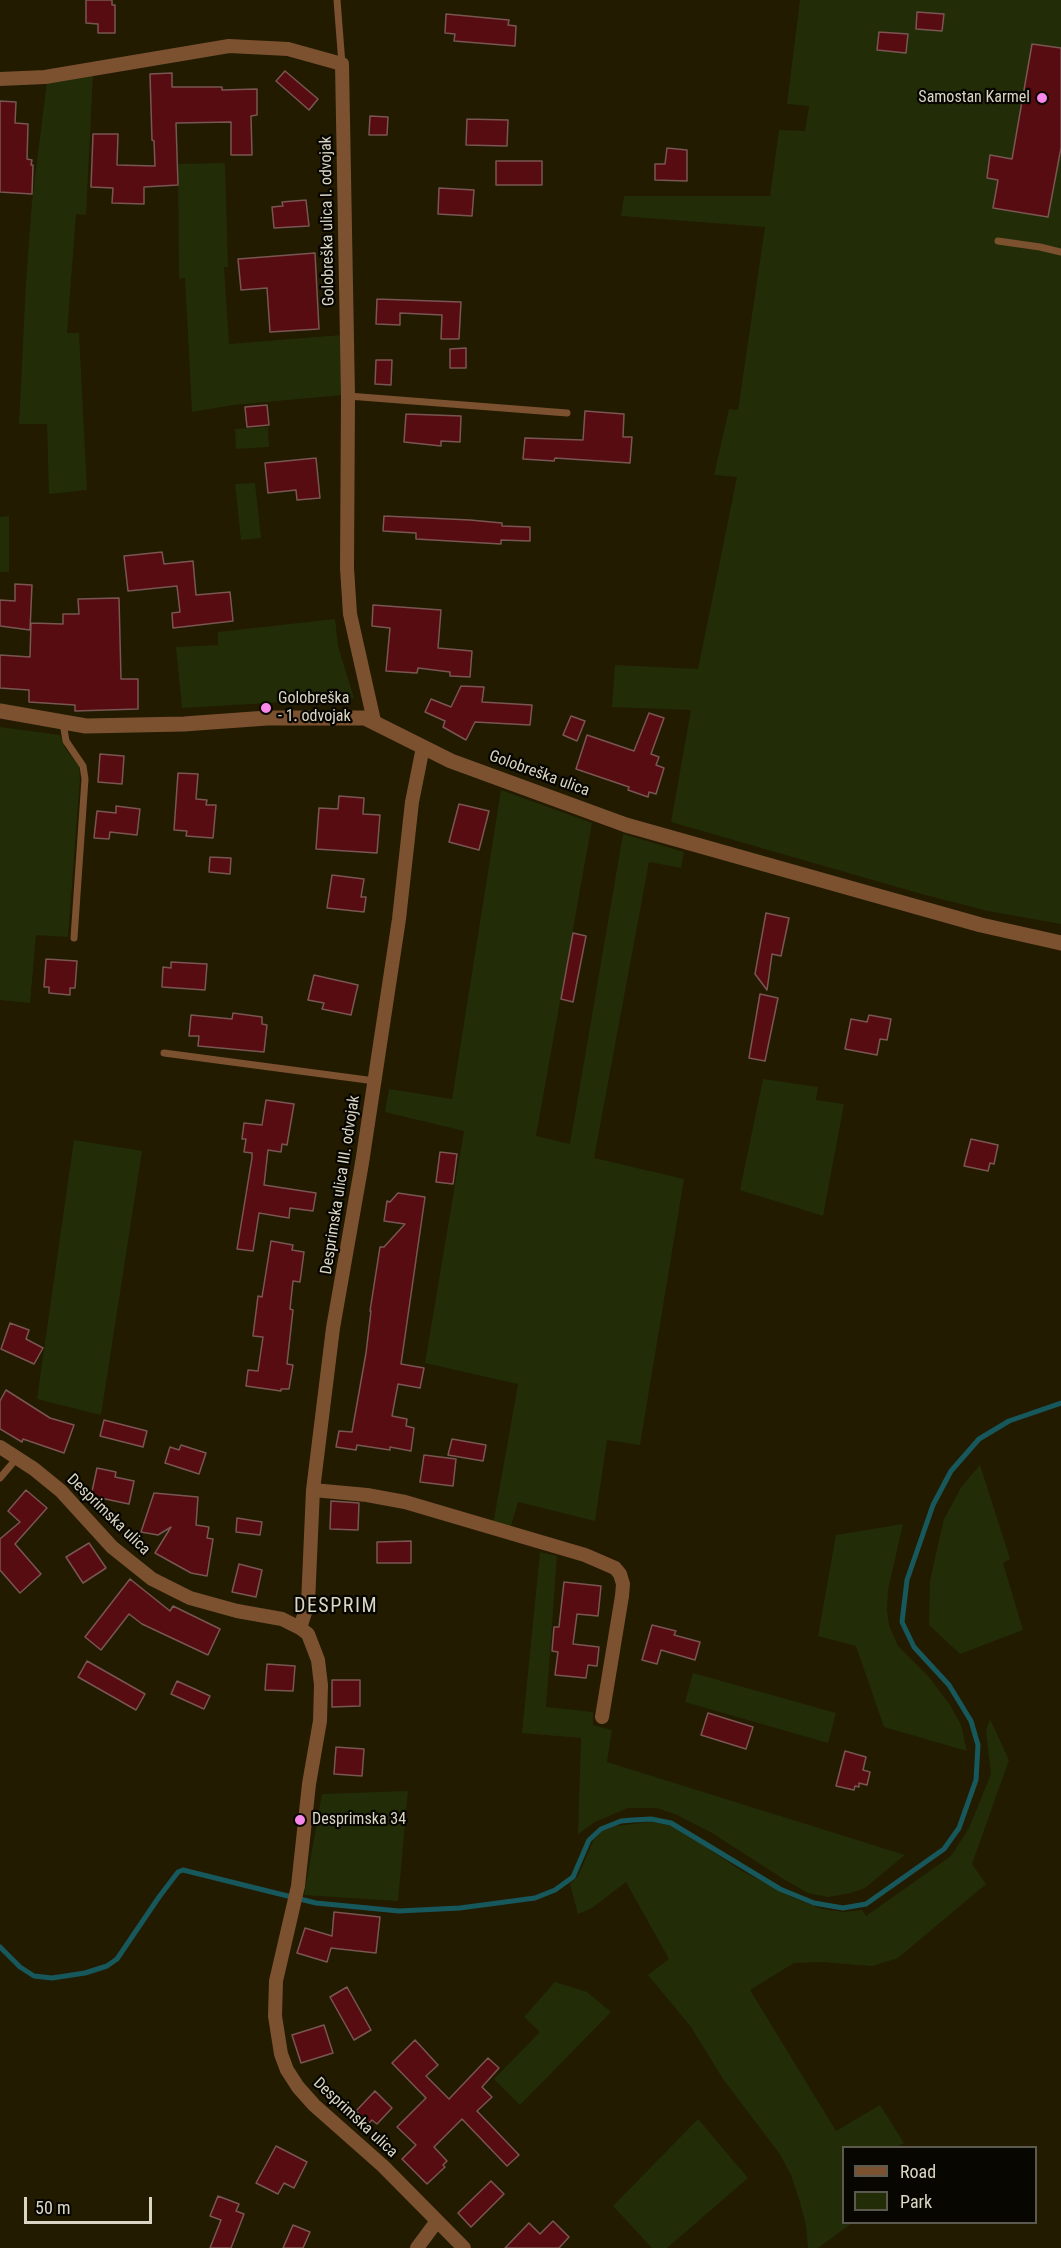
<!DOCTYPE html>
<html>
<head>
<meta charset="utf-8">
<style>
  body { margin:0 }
  #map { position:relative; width:1061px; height:2248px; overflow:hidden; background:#221b00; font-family:"Roboto Condensed",sans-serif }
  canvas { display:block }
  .legend { position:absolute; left:842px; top:2146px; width:195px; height:78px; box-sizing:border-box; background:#080600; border:2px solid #5c594f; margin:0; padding:8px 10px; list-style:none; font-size:18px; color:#dad6c5 }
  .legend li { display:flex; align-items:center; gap:12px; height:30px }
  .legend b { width:30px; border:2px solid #5c594f }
  .scale { position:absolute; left:24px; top:2197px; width:128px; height:27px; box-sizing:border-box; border:3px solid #dad6c5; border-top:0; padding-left:8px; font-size:18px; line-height:21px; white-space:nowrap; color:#dad6c5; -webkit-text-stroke:4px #080600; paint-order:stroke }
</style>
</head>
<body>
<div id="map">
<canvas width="1061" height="2248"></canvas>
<ul class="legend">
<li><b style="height:8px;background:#7b512f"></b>Road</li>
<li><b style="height:16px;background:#222d07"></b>Park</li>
</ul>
<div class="scale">50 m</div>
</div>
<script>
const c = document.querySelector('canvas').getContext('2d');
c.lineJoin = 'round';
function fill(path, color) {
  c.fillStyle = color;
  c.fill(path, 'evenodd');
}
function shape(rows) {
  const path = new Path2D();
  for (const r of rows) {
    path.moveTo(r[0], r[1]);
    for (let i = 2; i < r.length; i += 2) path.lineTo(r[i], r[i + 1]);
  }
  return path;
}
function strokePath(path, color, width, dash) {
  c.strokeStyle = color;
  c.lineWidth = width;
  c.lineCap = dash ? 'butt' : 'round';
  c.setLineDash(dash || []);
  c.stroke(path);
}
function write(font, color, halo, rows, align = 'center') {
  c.font = font + ' "Roboto Condensed",sans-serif';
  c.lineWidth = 4.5;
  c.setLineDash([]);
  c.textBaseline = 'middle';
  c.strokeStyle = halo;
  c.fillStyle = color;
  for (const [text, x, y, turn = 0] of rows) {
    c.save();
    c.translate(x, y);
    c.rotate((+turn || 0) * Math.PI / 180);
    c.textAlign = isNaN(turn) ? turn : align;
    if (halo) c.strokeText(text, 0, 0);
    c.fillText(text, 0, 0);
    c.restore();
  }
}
const green = shape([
  [800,0,1061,0,1061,924,988,911,918,893,671,822,691,710,612,707,615,665,698,669,737,477,714,475,729,409,738,410,765,227,621,216,624,196,770,196,779,130,805,131,809,106,787,104],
  [93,75,86,215,76,214,67,333,79,333,87,490,49,494,47,424,19,424,26,282,32,202,47,81],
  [225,163,228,267,224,267,229,344,342,335,342,395,233,405,192,412,185,278,179,279,178,164],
  [268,427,269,447,236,449,235,429],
  [255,483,261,538,241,540,235,484],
  [9,516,9,572,0,572,0,517],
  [335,619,338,646,354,698,182,708,176,647,218,645,218,632],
  [0,727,60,735,65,748,79,766,80,778,68,937,36,935,30,1003,0,1000],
  [501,790,592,823,536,1136,570,1144,623,834,684,852,681,868,649,862,594,1158,684,1179,640,1445,607,1440,595,1521,518,1502,510,1529,493,1525,518,1384,425,1363,464,1131,385,1112,389,1089,452,1099],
  [763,1079,818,1087,816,1100,844,1104,823,1216,740,1190],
  [74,1140,142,1151,101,1415,37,1399],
  [980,1465,1010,1559,1003,1563,1023,1630,960,1654,929,1625,930,1580,944,1519,962,1486],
  [903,1524,888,1590,887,1610,889,1625,898,1646,929,1677,950,1705,961,1725,967,1751,884,1727,856,1646,818,1636,836,1535],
  [540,1552,557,1556,546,1707,593,1712,593,1725,612,1730,607,1762,905,1855,865,1888,851,1893,828,1897,808,1893,785,1880,712,1833,677,1815,657,1808,628,1808,595,1822,578,1834,581,1738,522,1733],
  [693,1673,836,1713,828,1743,685,1702],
  [990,1719,1009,1760,972,1864,986,1884,898,1958,872,1966,821,1962,794,1963,750,1990,836,2131,880,2105,904,2143,897,2147,844,2148,844,2222,852,2223,818,2248,808,2248,806,2225,799,2199,791,2175,779,2153,723,2079,691,2027,648,1975,669,1959,626,1882,592,1908,578,1914,570,1884,578,1876,594,1839,603,1831,616,1826,650,1822,669,1825,689,1836,742,1871,796,1899,822,1909,844,1912,862,1910,866,1916,951,1856,969,1828,991,1774,986,1730],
  [408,1791,398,1901,304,1895,322,1794],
  [555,1982,587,1992,611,2012,520,2105,494,2079,540,2032,524,2017],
  [698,2119,748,2178,667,2248,652,2248,613,2206]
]);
const stream = shape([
  [0,1947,20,1967,34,1976,52,1978,85,1973,107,1966,117,1959,159,1897,178,1872,183,1870,316,1903,399,1911,460,1908,535,1898,555,1890,573,1877,589,1840,601,1829,621,1821,633,1820,651,1819,671,1823,780,1889,814,1903,843,1908,866,1904,944,1849,959,1828,976,1780,978,1745,971,1721,949,1685,914,1647,902,1622,907,1580,933,1505,951,1471,979,1439,1009,1421,1061,1403]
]);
const building = shape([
  [86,0,112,0,112,5,115,5,115,33,98,33,98,24,86,23,86,0],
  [917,12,944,14,942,31,916,29,917,12],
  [446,14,509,20,508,25,516,26,515,46,454,41,455,34,445,33,446,14],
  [879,32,908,34,906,53,877,50,879,32],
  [1032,44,1061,48,1061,148,1048,217,993,208,998,180,987,178,990,155,1012,159,1032,44],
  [285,71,318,99,309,110,276,81,285,71],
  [172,73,172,87,222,87,222,90,257,89,257,115,251,116,252,155,231,155,231,122,176,123,178,185,144,187,144,204,112,203,113,188,91,187,93,134,118,134,117,165,155,166,154,141,152,140,150,74,172,73],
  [0,101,16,102,15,123,28,124,27,159,32,160,31,165,33,165,32,194,0,192,0,101],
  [370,116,388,117,387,135,369,135,370,116],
  [467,119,508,120,507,146,466,145,467,119],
  [667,148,687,150,687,181,655,180,655,164,665,164,667,148],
  [496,161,542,161,542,185,496,185,496,161],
  [439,188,474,190,472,216,438,214,439,188],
  [306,200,309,226,274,228,272,207,283,206,282,202,306,200],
  [315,253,319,329,270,332,267,288,241,290,238,259,315,253],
  [377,299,461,302,459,339,441,339,442,315,400,313,400,325,376,324,377,299],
  [466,348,466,368,450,368,450,349,466,348],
  [376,360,392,360,391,385,375,384,376,360],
  [267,405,269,425,247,427,245,407,267,405],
  [585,411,624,414,623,437,632,437,630,463,555,458,554,461,523,459,525,438,583,440,585,411],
  [406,414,461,416,460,442,441,441,441,446,404,442,406,414],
  [316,458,320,498,297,500,296,490,268,493,265,463,316,458],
  [384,516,470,520,502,523,502,526,530,527,530,541,501,540,501,544,416,539,416,533,383,531,384,516],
  [162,552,164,564,193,561,196,595,230,592,233,621,173,628,172,613,180,612,177,586,128,591,124,556,162,552],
  [15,584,32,585,30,630,0,626,0,600,15,601,15,584],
  [119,598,121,679,138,679,138,709,75,711,75,705,29,702,29,690,0,688,0,655,30,657,31,623,63,624,63,614,79,614,78,599,119,598],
  [373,605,441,610,438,648,472,651,470,677,450,676,450,672,418,668,417,673,386,671,390,628,372,626,373,605],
  [461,686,484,687,482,702,532,705,530,725,475,722,466,740,443,727,445,721,425,712,431,699,451,707,461,686],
  [649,713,664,718,651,754,659,757,656,765,664,768,656,794,649,792,648,797,628,790,629,787,576,769,587,735,634,751,649,713],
  [571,716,585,721,577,741,563,735,571,716],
  [100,754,124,756,122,784,98,782,100,754],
  [178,773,198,774,196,799,207,800,206,805,216,805,213,838,186,836,187,831,174,830,178,773],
  [339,796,364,798,363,814,380,815,377,853,316,849,319,808,338,809,339,796],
  [459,804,489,811,479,850,449,842,459,804],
  [116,806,140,809,137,835,110,832,109,839,94,838,97,811,116,813,116,806],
  [210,857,231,858,230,874,209,872,210,857],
  [332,875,364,879,361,897,366,897,364,912,327,908,332,875],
  [766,913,789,918,781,956,772,954,767,990,755,974,766,913],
  [573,933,586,936,573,1002,561,999,573,933],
  [46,959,77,961,75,988,70,988,70,995,49,993,49,987,44,987,46,959],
  [171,962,207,964,205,990,162,987,163,967,171,968,171,962],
  [314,975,358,985,351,1015,322,1009,324,1003,308,1000,314,975],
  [760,994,778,998,765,1061,749,1058,760,994],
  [233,1013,262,1017,262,1024,267,1025,264,1052,198,1046,199,1036,189,1036,191,1015,232,1019,233,1013],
  [869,1015,891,1019,887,1040,880,1039,877,1055,845,1049,851,1019,867,1022,869,1015],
  [266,1100,294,1104,287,1145,282,1144,281,1152,268,1150,264,1185,316,1193,313,1211,290,1208,289,1218,259,1213,253,1251,237,1249,252,1158,252,1153,244,1152,246,1139,242,1139,244,1123,262,1125,266,1100],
  [971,1139,998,1145,994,1164,990,1163,988,1171,964,1166,971,1139],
  [440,1152,457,1154,453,1184,436,1182,440,1152],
  [398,1193,425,1197,401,1364,424,1368,420,1388,398,1384,392,1416,407,1419,406,1426,414,1428,411,1451,390,1447,390,1450,357,1445,356,1450,336,1447,339,1431,352,1432,366,1353,371,1311,370,1311,380,1247,384,1247,405,1224,384,1221,387,1201,390,1202,398,1193],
  [271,1241,293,1245,292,1250,304,1252,300,1282,293,1281,290,1309,293,1310,287,1364,293,1365,289,1389,281,1389,281,1391,246,1386,248,1370,258,1371,263,1337,253,1336,258,1296,262,1297,271,1241],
  [10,1323,29,1330,26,1339,43,1348,34,1364,1,1349,10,1323],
  [6,1390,50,1418,74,1425,64,1453,23,1439,22,1442,0,1429,0,1401,6,1390],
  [104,1420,147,1431,143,1447,100,1436,104,1420],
  [452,1439,486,1445,483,1461,448,1455,452,1439],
  [181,1445,206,1453,199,1474,165,1463,170,1447,179,1450,181,1445],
  [424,1455,456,1459,453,1486,420,1482,424,1455],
  [97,1468,116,1472,115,1477,134,1481,129,1504,91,1496,97,1468],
  [26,1490,47,1508,15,1544,41,1574,20,1593,0,1570,0,1539,20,1522,8,1511,26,1490],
  [154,1493,198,1497,196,1525,209,1527,207,1538,213,1539,207,1576,191,1573,155,1553,171,1527,158,1535,141,1532,154,1493],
  [331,1501,359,1503,358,1530,330,1529,331,1501],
  [237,1518,262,1522,260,1535,236,1532,237,1518],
  [411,1541,411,1563,377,1563,377,1542,411,1541],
  [89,1543,106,1568,83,1583,66,1557,89,1543],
  [239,1564,262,1570,256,1597,232,1592,239,1564],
  [130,1579,170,1611,173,1606,220,1629,208,1655,142,1624,129,1614,101,1650,85,1637,130,1579],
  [564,1582,601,1586,598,1616,577,1614,573,1644,599,1647,597,1666,588,1665,586,1678,555,1675,558,1652,552,1651,554,1627,559,1627,564,1582],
  [652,1625,676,1631,674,1635,700,1642,695,1660,661,1650,657,1664,642,1660,652,1625],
  [87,1661,145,1694,136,1710,78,1677,87,1661],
  [267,1664,295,1666,293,1691,265,1690,267,1664],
  [332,1680,360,1680,360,1706,332,1707,332,1680],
  [177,1681,210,1696,204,1709,171,1694,177,1681],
  [708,1713,753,1727,746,1749,701,1735,708,1713],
  [336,1747,364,1749,362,1776,334,1774,336,1747],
  [845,1751,866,1757,863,1770,870,1772,867,1785,859,1783,859,1787,855,1786,854,1790,836,1786,845,1751],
  [334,1912,380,1917,376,1953,331,1948,327,1962,297,1953,305,1928,332,1936,334,1912],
  [347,1987,371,2030,354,2040,330,1997,347,1987],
  [324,2025,333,2053,301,2063,292,2035,324,2025],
  [415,2040,438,2065,426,2076,449,2099,488,2058,499,2068,482,2087,492,2097,477,2111,519,2155,507,2166,462,2119,434,2147,447,2161,443,2165,445,2167,427,2184,402,2159,416,2145,397,2127,426,2098,392,2063,415,2040],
  [375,2091,392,2108,377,2124,372,2120,369,2123,356,2111,375,2091],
  [276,2146,307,2162,294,2188,284,2183,278,2194,256,2183,276,2146],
  [491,2181,504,2194,471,2227,458,2213,491,2181],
  [218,2196,239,2204,236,2211,244,2214,231,2248,210,2248,221,2220,210,2216,218,2196],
  [553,2221,569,2237,559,2248,505,2248,529,2223,540,2234,553,2221],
  [293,2225,310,2232,303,2248,283,2248,293,2225]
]);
const service = shape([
  [337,0,342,64],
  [998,241,1040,247,1061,252],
  [348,396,567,413],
  [63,723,66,741,83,766,85,779,74,938],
  [164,1053,375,1081],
  [0,1478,17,1458]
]);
const minor = shape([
  [0,79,45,77,229,46,288,49,342,64,348,396,347,568,350,614,374,721],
  [0,1447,34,1469,61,1491,112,1547,152,1579,190,1598,237,1611,282,1619,300,1628,308,1634,318,1660,321,1685,320,1721,309,1784,298,1886,276,1981,275,2016,281,2054,287,2070,298,2087,314,2105,383,2166,464,2248],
  [313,1490,367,1495,405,1502,585,1555,615,1568,620,1574,623,1584,622,1596,602,1717],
  [300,1628,308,1603,313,1490,333,1328,362,1163,399,919,412,802,423,747],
  [417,2248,437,2221]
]);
const tertiary = shape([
  [0,711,86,726,184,724,267,718,365,718,451,761,626,825,981,925,1061,943]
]);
const markers = [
  [1042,98,6,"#f888ea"],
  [266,708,6,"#f888ea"],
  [300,1820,6,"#f888ea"]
];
const poiNames = [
  ["Samostan Karmel",1030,98,"right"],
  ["Golobreška",278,699],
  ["- 1. odvojak",278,717],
  ["Desprimska 34",312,1820]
];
const streetNames = [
  ["Golobreška ulica I. odvojak",328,221,-91],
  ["Golobreška ulica",539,774,20],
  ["Desprimska ulica III. odvojak",341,1185,-81],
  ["Desprimska ulica",108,1515,44],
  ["Desprimska ulica",355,2118,43]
];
const quarterNames = [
  ["DESPRIM",336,1607]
];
fill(green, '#222d07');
strokePath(stream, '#17585c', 5);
fill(building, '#560c10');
strokePath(building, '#795653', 1.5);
strokePath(service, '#7b512f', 7);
strokePath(minor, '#7b512f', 14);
strokePath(tertiary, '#7b512f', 15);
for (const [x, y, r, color] of markers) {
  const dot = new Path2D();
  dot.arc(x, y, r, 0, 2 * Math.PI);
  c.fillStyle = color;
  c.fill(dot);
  strokePath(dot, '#080600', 2);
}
write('16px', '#dad6c5', '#080600', poiNames, 'left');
write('16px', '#dad6c5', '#080600', streetNames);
c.letterSpacing = '1.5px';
write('20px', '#dad6c5', '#080600', quarterNames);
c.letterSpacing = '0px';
</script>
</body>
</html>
